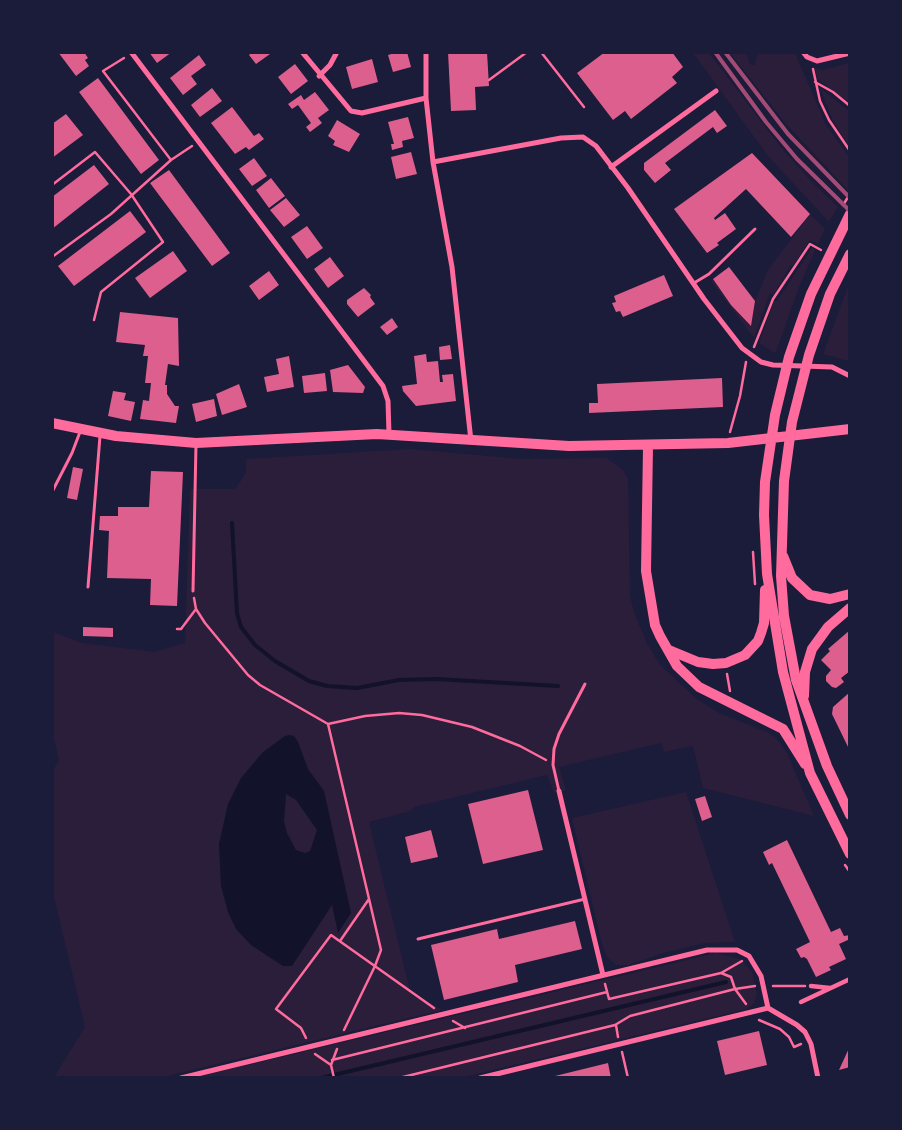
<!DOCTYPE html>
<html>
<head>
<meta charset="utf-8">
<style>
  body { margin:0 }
  #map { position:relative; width:902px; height:1130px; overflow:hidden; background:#1b1b3a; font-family:"Source Sans 3",sans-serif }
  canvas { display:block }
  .frame { position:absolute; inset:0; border:54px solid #1b1b3a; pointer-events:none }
</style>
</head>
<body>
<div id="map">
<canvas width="902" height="1130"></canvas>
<div class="frame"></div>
</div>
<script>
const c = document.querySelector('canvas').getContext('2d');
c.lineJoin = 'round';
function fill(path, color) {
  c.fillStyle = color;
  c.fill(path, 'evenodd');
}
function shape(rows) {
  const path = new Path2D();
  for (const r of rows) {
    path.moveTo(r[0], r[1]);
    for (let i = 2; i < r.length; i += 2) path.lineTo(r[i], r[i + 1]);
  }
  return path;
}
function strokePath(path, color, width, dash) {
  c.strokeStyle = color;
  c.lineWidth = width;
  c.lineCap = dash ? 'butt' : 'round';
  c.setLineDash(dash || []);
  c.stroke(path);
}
const green = shape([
  [693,53,709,53,783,150,813,183,838,207,829,222,768,156],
  [730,53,746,53,750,64,754,65,758,53,795,53,826,125,849,157,848,190,786,124],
  [849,63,850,63,849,102,817,79,815,68,822,70],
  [820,88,849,111,849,146,833,121],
  [810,214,825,229,818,244,810,240,793,265,791,265,774,294,770,293,754,338,711,281,713,279,731,305,750,325,755,301,768,270],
  [812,248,815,250,799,287,776,352,773,352,759,343,774,301,777,301],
  [849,284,849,361,823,354],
  [410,449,522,459,606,458,623,470,628,479,630,596,635,615,647,643,660,665,697,699,719,713,767,732,776,738,787,753,814,816,703,788,693,746,664,752,661,743,559,767,566,790,554,793,547,775,414,807,411,811,369,822,410,991,442,1010,163,1077,54,1077,85,1027,53,893,52,772,59,760,52,732,53,632,82,643,154,652,185,643,190,489,235,489,246,473,246,459],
  [686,792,735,942,705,943,663,953,629,965,616,965,607,957,602,944,572,818],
  [716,953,740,959,752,972,757,994,754,1003,747,1009,464,1077,194,1078]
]);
const water = shape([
  [290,735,294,736,298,742,308,769,324,791,351,913,338,933,332,905,292,966,283,966,251,945,236,929,228,912,221,886,219,844,228,804,241,778,263,752,285,736],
  [286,794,296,800,317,830,310,851,305,853,296,850,287,833,284,821]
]);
const stream = shape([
  [232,523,237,613,241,627,255,645,275,661,309,681,327,686,357,688,399,680,436,679,558,686],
  [321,1078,726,982]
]);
const building = shape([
  [58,52,84,52,88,58,85,60,89,66,76,76],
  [149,52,172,52,157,63],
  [252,52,268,52,270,54,256,64,249,55],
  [398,52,407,52,411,67,393,72,388,55],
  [448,52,487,52,489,86,475,87,476,110,451,111],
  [605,52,672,52,683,67,672,77,677,83,631,119,625,111,613,120,577,73],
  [199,55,206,65,191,76,197,84,183,95,170,78],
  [372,59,378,82,352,89,346,67],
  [295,64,308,81,291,94,278,77],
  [98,78,159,160,141,174,79,92],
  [212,88,222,101,200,117,191,105],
  [315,92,329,110,318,118,322,123,310,132,306,127,311,123,298,105,292,109,288,104,301,95,304,100],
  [232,107,254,136,259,133,264,139,249,150,246,147,235,154,211,123],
  [715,110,727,126,717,133,713,127,665,163,671,170,655,183,644,170,644,163],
  [66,114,83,135,52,158,52,124],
  [408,117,414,138,402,141,403,147,392,150,391,144,394,144,388,122],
  [337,120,360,134,349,152,333,145,335,141,328,136],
  [411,152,417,174,396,179,391,157],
  [752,153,810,214,791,237,746,189,714,218,715,220,725,213,736,229,717,243,719,245,707,253,674,209],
  [254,158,267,176,252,186,239,169],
  [94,165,109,184,52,229,52,197],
  [169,170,230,253,212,266,150,183],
  [271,178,285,196,269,208,256,190],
  [286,198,300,215,284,227,270,210],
  [130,211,146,232,74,286,58,266],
  [307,226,323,248,307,259,291,237],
  [173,251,187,271,150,298,135,278],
  [330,257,344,276,328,288,314,269],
  [729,267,755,301,751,326,731,305,713,279],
  [269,271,279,285,259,300,249,286],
  [664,275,673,296,623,317,620,311,616,312,612,303,616,302,614,296],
  [364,288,371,295,370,297,375,304,358,317,347,304,347,300],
  [120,312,178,318,179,366,168,364,165,385,167,385,167,394,175,406,179,406,176,423,140,419,143,400,149,401,151,383,145,383,148,356,143,356,145,345,116,342],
  [392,318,398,327,387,335,380,327],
  [450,345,452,359,440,360,439,347],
  [426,354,427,362,438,361,440,382,443,382,442,375,453,374,456,401,416,406,403,391,402,386,417,384,414,356],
  [289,356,294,387,267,392,264,377,279,374,276,359],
  [348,365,365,387,363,393,333,392,330,370],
  [325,373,327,391,304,393,302,376],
  [722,378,723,407,589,413,589,403,598,403,597,384],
  [239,384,247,407,222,415,216,394],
  [113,391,126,393,124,400,135,402,131,421,108,416],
  [214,399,217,416,196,422,192,404],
  [73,467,83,469,77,500,67,498],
  [151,471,183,472,177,606,150,605,151,579,107,578,109,531,99,530,100,516,118,516,118,507,149,507],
  [83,627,113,628,113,637,83,636],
  [850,630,850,671,841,678,844,682,836,688,832,687,826,681,826,676,831,670,821,660,830,651,828,649],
  [850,692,850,751,832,714,833,707],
  [528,790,543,850,483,864,468,804],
  [705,796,712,817,702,821,695,799],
  [431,830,438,857,411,863,405,837],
  [787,840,831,932,840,928,844,936,850,935,850,939,839,944,846,959,829,967,831,970,816,977,807,959,804,957,801,958,796,949,810,942,772,863,769,865,763,852],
  [575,921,582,949,515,965,518,982,444,1000,431,945,497,929,499,939],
  [759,1031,767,1065,725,1075,717,1041],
  [850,1046,850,1067,839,1070],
  [608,1063,611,1078,551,1078,551,1077]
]);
const path = shape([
  [541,52,584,107],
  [813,69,820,101,829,120,850,151],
  [489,80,527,52],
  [815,82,833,92,850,106],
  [171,160,192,146],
  [52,185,95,152,131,194,163,242,101,292,94,320],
  [843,205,850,194],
  [52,257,111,214,171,160,103,71,124,58],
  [754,347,773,299,810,244,821,250],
  [730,432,740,396,746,362],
  [753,552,755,584],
  [194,598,196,609,205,623,248,675,260,685,328,724,381,950,375,966,344,1030],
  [177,629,181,629,196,609],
  [727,674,730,691],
  [328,724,365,716,399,713,422,715,472,727,520,746,546,760],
  [845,865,850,872],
  [340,941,369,899],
  [605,984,609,999,721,973,742,961],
  [773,986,805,986],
  [746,1004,735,989,755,986],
  [759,1020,780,1029,789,1037,794,1047,801,1044],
  [453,1021,465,1028],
  [616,1025,618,1037],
  [306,1038,301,1028,276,1009,331,935,434,1008],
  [622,1052,628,1078],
  [315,1054,331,1065],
  [332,1060,607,992],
  [334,1078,331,1065,337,1049],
  [399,1078,615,1025,630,1016,735,989,731,977,721,973]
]);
const service = shape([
  [694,283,709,274,755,229],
  [52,492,72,453,80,432],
  [88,587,100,436],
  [193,591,196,444],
  [559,791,553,765,554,749,559,734,585,684],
  [418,939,585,899]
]);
const pedestrian = shape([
  [811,986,830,988],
  [801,1002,850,979]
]);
const minor = shape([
  [131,52,383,386,388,401,389,434],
  [302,52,351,111,362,113,426,98],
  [426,52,426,98,433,162,452,267,471,441],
  [803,52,807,57,817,61,850,53],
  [319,76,330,65,337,52],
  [433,162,561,138,583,137,596,146,628,188,704,299,742,348,761,362,773,365,832,367,850,376],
  [611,167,716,91],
  [559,791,603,975],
  [181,1078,707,950,737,950,749,956,761,976,768,1008],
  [480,1078,768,1008,797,1025,805,1032,811,1044,818,1078]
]);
const secondary = shape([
  [850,214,811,294,789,357,775,415,765,482,764,515,767,574,783,672,810,773,850,854],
  [850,254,830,294,809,355,792,422,784,481,781,576,784,616,796,680,827,766,850,815],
  [52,423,116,436,196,443,377,434,569,446,728,443,850,429],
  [648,447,646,571,655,625,660,636,677,666,699,687,783,729,805,764],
  [783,556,792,578,810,595,830,599,850,594],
  [669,650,698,662,713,664,726,663,745,655,758,641,761,633,764,623,765,590],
  [804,696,805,672,812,649,828,627,850,608]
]);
const rail = shape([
  [715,52,766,122,797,159,850,211],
  [725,52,788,134,850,198]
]);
fill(green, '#2a1e3b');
fill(water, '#12122b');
strokePath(stream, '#12122b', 4);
fill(building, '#dd5f8e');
strokePath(path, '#ff6b9d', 2.5);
strokePath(service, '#ff6b9d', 3);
strokePath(pedestrian, '#ff6b9d', 4.5);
strokePath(minor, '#ff6b9d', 5);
strokePath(secondary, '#ff6b9d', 10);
strokePath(rail, '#a44b75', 4);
</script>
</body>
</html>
